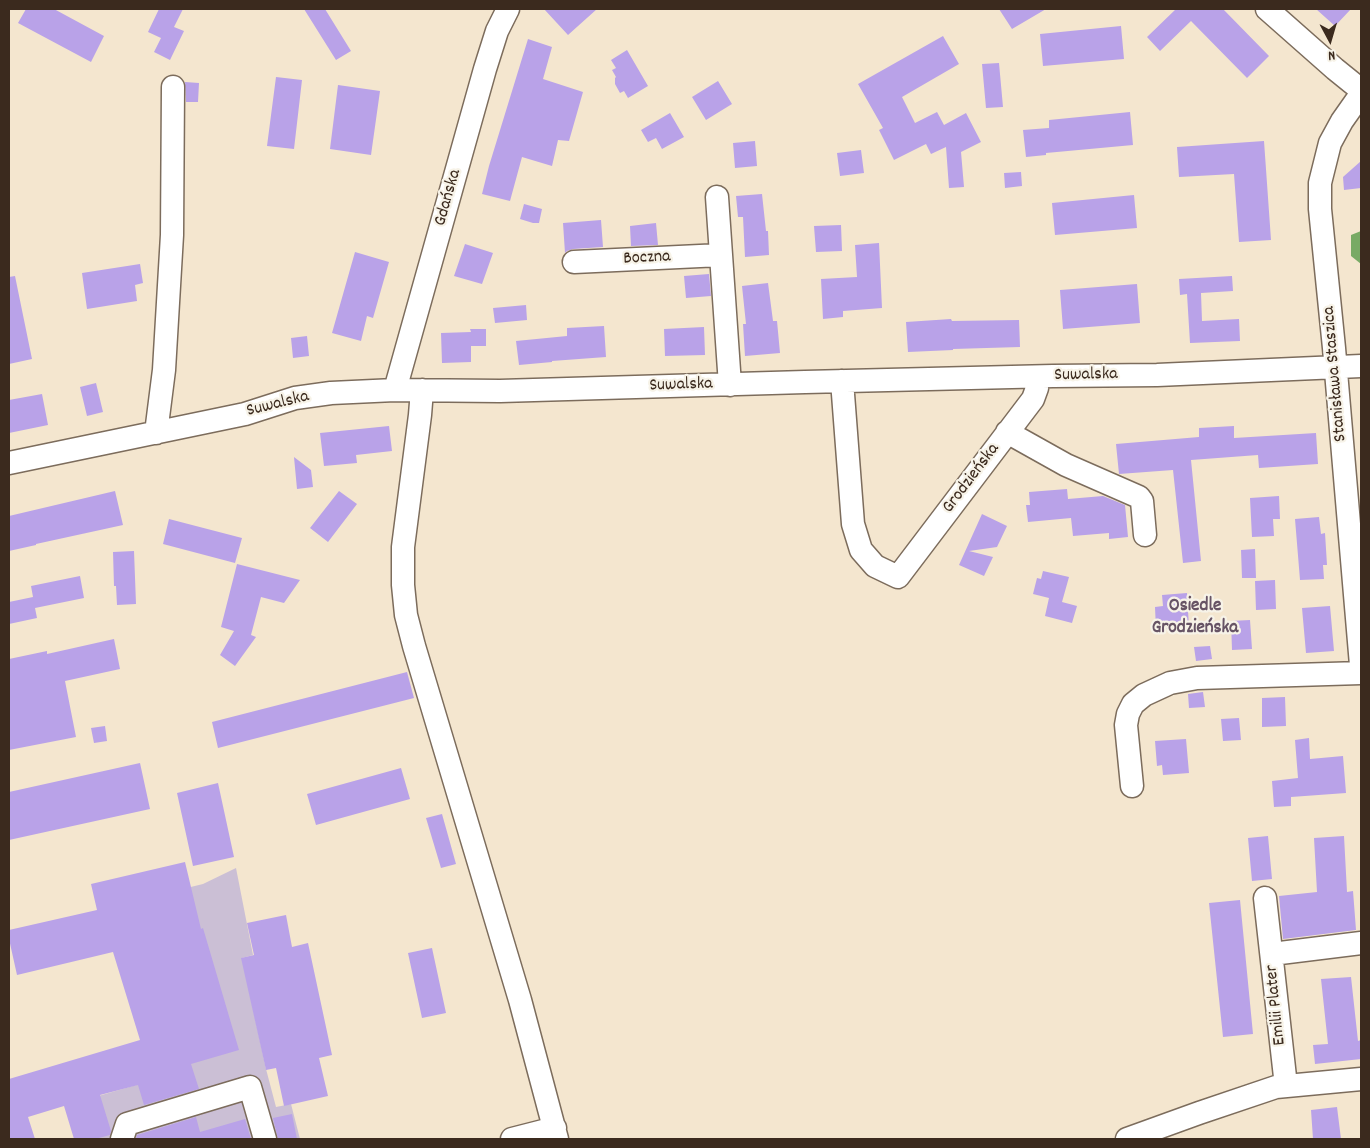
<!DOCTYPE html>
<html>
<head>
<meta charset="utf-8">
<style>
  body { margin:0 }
  #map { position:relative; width:1370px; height:1148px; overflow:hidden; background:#f4e6cf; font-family:Dekko,sans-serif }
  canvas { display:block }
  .frame { position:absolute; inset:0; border:10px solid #3b2a1e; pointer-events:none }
  .north { position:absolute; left:1305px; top:15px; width:50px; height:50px; -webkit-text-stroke:4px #f7f3e8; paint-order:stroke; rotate:174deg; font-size:14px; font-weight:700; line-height:20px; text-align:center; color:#3b2a1e }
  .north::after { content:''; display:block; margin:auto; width:18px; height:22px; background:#3b2a1e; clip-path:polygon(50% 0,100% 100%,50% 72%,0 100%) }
</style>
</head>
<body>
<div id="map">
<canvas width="1370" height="1148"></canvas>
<div class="frame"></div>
<div class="north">N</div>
</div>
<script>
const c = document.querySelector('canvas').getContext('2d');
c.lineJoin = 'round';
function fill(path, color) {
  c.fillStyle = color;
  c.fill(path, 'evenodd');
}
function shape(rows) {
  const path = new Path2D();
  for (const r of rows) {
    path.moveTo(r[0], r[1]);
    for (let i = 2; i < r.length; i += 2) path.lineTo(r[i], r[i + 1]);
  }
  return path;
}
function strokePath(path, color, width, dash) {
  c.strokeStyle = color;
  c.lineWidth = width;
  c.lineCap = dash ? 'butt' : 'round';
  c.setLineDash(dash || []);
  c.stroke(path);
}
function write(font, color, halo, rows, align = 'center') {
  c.font = font + ' Dekko,sans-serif';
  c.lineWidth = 4.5;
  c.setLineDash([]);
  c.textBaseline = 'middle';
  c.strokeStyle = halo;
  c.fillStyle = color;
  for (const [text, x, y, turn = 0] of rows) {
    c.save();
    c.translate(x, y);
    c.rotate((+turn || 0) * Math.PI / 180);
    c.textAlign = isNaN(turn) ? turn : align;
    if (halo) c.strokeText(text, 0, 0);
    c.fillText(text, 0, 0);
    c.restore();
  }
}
const industrial = shape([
  [236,868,253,955,242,958,266,1069,276,1107,291,1104,300,1139,95,1139,99,1138,88,1099,181,1072,129,902,203,884]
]);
const forest = shape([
  [1361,231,1361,264,1351,256,1351,235]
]);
const building = shape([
  [26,9,54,9,104,36,91,62,18,23],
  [159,9,183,9,174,27,184,31,170,60,154,52,161,38,148,32],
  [304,9,325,9,351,51,336,60],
  [544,9,597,9,568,35],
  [999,9,1046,9,1012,29],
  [1176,9,1223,9,1269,56,1247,78,1191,21,1160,51,1147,37],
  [1316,9,1351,9,1335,26],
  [1121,26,1124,59,1043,66,1040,34],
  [943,36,959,64,902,97,915,123,937,112,944,125,966,113,981,142,961,152,964,187,949,188,946,147,931,154,926,144,894,160,879,130,883,128,858,84],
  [528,39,552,47,543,79,583,92,569,141,558,140,552,166,522,157,510,201,482,194,489,166],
  [627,50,648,86,628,98,624,91,620,93,615,84,615,78,616,77,612,70,616,68,611,60],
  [999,63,1003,107,986,108,982,64],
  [276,77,302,80,294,149,267,146],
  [718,81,732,104,706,120,692,97],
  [185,82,199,83,198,102,186,102],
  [338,85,380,91,371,155,330,149],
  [1130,112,1133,145,1046,153,1046,155,1026,157,1023,130,1049,128,1049,120],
  [670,113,684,137,662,149,656,138,648,142,641,130],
  [755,141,757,166,735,168,733,143],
  [1264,141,1271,240,1239,242,1234,174,1179,177,1177,147],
  [861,150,864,173,840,176,837,153],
  [1361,161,1361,188,1344,190,1343,177],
  [1021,172,1022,186,1005,188,1004,173],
  [762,194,766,231,768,231,769,255,745,257,743,217,738,217,736,196],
  [1134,195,1137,228,1055,235,1052,203],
  [524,204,542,209,539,223,533,223,520,219],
  [601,220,603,247,573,249,567,251,565,253,563,223],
  [656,223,658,245,631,246,630,226],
  [841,225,842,251,816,252,814,226],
  [879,243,882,308,843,311,843,317,823,319,821,279,857,277,855,245],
  [465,244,493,253,482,284,454,276],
  [355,252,389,262,373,318,367,316,361,341,332,333],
  [140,264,143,283,135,285,137,301,87,309,82,273],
  [709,274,711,296,686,298,684,276],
  [15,276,32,359,9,364,9,277],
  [1232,276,1233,291,1201,293,1202,321,1239,319,1240,341,1190,343,1187,294,1180,295,1179,279],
  [768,283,773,321,777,321,780,353,745,356,743,324,746,324,742,286],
  [1137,284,1140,323,1063,329,1060,290],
  [526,305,527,320,495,323,493,308],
  [951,319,952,321,1019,320,1020,347,953,349,953,350,908,352,906,322],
  [604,326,606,357,552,361,552,362,519,365,516,341,567,336,567,328],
  [704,327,705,355,665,356,664,329],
  [470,329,486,329,486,346,471,346,471,362,442,363,441,333,471,332],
  [307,336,309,356,293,358,291,338],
  [96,383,103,412,87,416,80,387],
  [42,394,48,425,9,433,9,400],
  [389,426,392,451,356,455,357,463,324,466,320,433],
  [1234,426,1234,438,1316,433,1318,464,1259,468,1258,455,1191,460,1201,561,1183,563,1173,470,1119,474,1116,444,1199,437,1199,428],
  [294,457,311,470,313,487,297,489],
  [1067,489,1068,499,1103,496,1125,505,1128,537,1109,539,1109,533,1073,536,1071,518,1028,522,1026,505,1030,505,1029,492],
  [115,491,123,525,36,544,36,545,9,551,9,516],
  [339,491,357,504,328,542,310,528],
  [1279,496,1280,519,1273,519,1274,536,1252,537,1250,498],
  [982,514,1007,526,997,547,969,551,993,557,984,576,959,565],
  [1319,517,1321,534,1325,533,1327,565,1323,565,1324,579,1300,580,1295,519],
  [169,519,242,538,235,563,163,544],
  [1255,549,1256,578,1242,578,1241,550],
  [134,551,136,604,117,605,116,586,114,586,113,552],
  [237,564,300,580,284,603,261,597,251,635,256,637,235,666,220,655,234,631,221,627],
  [1043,571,1069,577,1062,602,1077,606,1072,623,1045,616,1049,598,1033,594,1037,578,1041,579],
  [80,576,84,598,35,608,37,618,9,624,9,602,33,597,31,586],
  [1275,580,1276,609,1256,610,1255,581],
  [1187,593,1189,627,1156,630,1155,607,1163,606,1162,595],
  [1330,606,1334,651,1306,653,1302,608],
  [1250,620,1252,649,1232,650,1231,621],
  [114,639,120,669,65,681,76,737,9,750,9,659,47,651,47,654],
  [1210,646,1212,659,1196,661,1194,647],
  [407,672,414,698,218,748,212,722],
  [1203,692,1205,707,1189,708,1188,694],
  [1285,697,1286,726,1262,727,1262,698],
  [1239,718,1241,740,1223,741,1221,719],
  [105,726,107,741,94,743,91,728],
  [1309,738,1310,759,1343,756,1346,793,1291,797,1291,806,1274,807,1272,781,1298,778,1295,740],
  [1186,739,1189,773,1163,775,1162,765,1157,766,1155,741],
  [140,763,150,809,9,840,9,792],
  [401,768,410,799,316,825,307,794],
  [218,783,234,857,193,866,177,793],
  [442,814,456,864,441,868,426,818],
  [1268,836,1272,879,1252,881,1248,838],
  [1344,836,1347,892,1353,891,1356,930,1283,939,1279,896,1317,892,1314,838],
  [185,862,201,929,203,928,239,1050,191,1064,199,1089,144,1105,138,1085,100,1095,111,1131,110,1135,95,1139,74,1139,64,1106,28,1117,35,1139,9,1139,9,1079,140,1040,113,952,17,975,9,939,9,930,97,910,91,884],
  [1240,900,1253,1034,1223,1037,1209,903],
  [286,915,292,947,308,943,332,1055,319,1058,328,1096,284,1106,276,1068,266,1070,241,958,254,955,247,923],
  [432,948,446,1013,422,1018,408,953],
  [1351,977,1358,1041,1361,1040,1361,1059,1315,1064,1313,1045,1328,1044,1321,979],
  [1337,1107,1341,1139,1313,1139,1311,1110],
  [292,1114,297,1139,278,1139,273,1118],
  [196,1117,200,1132,245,1119,251,1139,136,1139,137,1135]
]);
const minor = shape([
  [1267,9,1335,69,1361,90],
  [1361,94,1342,121,1330,143,1320,183,1320,209,1334,348,1361,665],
  [717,197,730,385],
  [574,262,721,255],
  [842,381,853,524,861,550,875,566,898,577,1033,399,1037,388,1037,377],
  [395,390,485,69,497,31,508,9],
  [422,390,420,415,403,547,403,585,406,615,414,646,520,1000,557,1139],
  [1007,432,1066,465,1139,497,1142,501,1145,535],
  [156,433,164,370,172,235,173,87],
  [9,463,245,414,295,398,331,393,395,390,500,391,805,382,1053,376,1157,375,1361,366],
  [1132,786,1126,725,1128,714,1133,704,1144,695,1170,683,1197,678,1361,673],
  [1265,898,1286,1086],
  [1272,954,1361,943],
  [122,1139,127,1124,250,1087,265,1139],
  [512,1139,555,1128],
  [1127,1139,1199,1113,1276,1087,1361,1079]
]);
const streetNames = [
  ["Gdańska",449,198,-74],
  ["Boczna",647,259,-3],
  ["Stanisława Staszica",1336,374,-95],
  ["Suwalska",1086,376,-1],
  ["Suwalska",681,386,-2],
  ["Suwalska",278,405,-14],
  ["Grodzieńska",972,479,-53],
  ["Emilii Plater",1277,1005,-96]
];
const neighbourhoodNames = [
  ["Osiedle",1195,607],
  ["Grodzieńska",1195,629]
];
fill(industrial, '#cbbfd5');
fill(forest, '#78aa65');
fill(building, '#b9a2e8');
strokePath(minor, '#7c6c5c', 25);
strokePath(minor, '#fff', 22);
write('18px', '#3b2a1e', '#f7f3e8', streetNames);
write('bold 19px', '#675465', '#f7f3e8', neighbourhoodNames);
</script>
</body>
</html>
